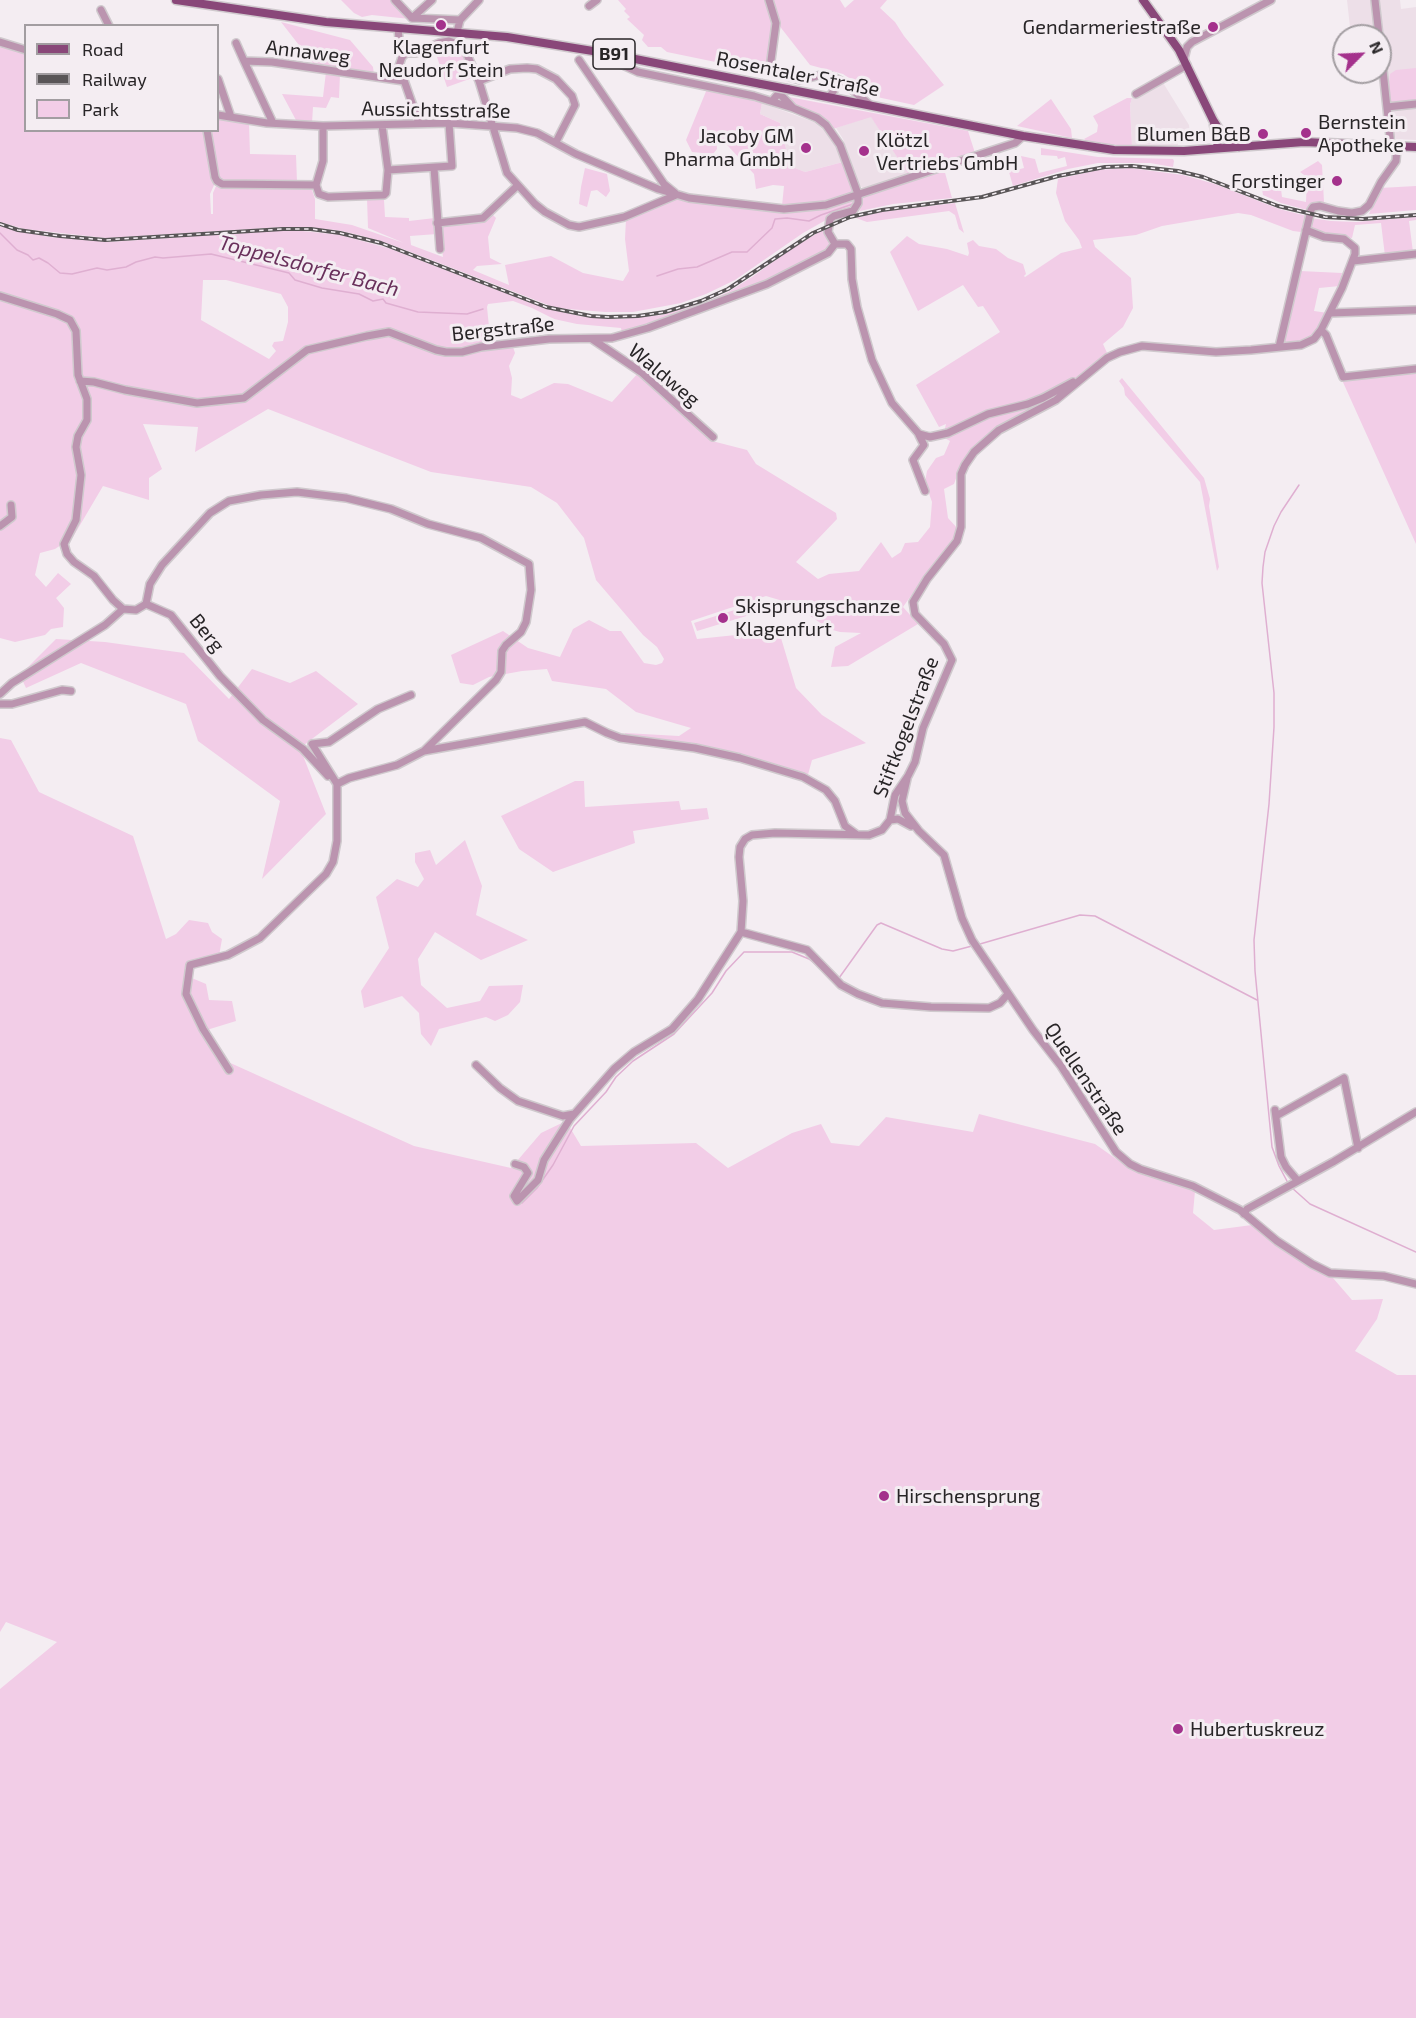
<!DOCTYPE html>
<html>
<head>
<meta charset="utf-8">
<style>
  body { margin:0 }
  #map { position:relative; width:1416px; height:2018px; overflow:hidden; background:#f4edf2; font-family:"Exo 2",sans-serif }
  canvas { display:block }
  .legend { position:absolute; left:24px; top:24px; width:195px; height:108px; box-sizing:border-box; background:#f4edf2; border:2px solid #a29da1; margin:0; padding:8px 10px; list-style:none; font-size:18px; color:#282527 }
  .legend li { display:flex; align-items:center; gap:12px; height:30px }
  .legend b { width:30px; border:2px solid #a29da1 }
  .north { position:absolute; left:1332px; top:24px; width:60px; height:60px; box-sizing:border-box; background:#f4edf2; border:2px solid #a29da1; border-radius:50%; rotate:66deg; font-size:16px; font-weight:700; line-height:24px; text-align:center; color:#282527 }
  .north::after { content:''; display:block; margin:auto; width:21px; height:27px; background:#a4318c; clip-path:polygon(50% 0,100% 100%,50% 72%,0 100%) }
</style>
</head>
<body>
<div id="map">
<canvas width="1416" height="2018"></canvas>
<ul class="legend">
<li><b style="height:8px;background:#894779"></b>Road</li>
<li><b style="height:8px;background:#595557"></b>Railway</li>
<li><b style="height:16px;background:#f2cde7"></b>Park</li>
</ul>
<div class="north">N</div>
</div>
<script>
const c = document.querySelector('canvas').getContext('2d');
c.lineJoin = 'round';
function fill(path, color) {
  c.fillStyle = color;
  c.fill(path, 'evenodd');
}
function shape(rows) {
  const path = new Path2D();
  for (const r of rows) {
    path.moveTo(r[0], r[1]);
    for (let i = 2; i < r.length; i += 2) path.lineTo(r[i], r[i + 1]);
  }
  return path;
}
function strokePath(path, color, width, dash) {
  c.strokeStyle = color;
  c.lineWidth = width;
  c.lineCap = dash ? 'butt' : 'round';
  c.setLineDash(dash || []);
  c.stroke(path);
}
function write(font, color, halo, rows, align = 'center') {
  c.font = font + ' "Exo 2",sans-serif';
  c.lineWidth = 6;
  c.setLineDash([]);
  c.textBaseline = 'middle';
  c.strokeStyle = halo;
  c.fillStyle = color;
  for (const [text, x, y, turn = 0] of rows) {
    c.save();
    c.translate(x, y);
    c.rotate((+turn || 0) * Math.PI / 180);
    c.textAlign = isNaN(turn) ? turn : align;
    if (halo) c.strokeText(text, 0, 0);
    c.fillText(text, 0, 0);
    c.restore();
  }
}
const built = shape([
  [1347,0,1400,0,1401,9,1416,7,1416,87,1388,90,1380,36,1351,36],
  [1162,81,1189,125,1190,135,1177,136,1178,145,1132,146,1130,105,1132,98],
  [762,103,814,122,832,137,843,162,805,172,790,166,780,123,760,114],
  [1416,107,1416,140,1396,139,1393,132,1391,110],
  [871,116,908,174,863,188,859,185,843,139,836,128],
  [0,222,45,232,106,238,283,227,337,230,359,235,395,246,504,289,503,292,391,249,340,235,302,231,274,231,109,242,28,233,0,226]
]);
const green = shape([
  [341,0,393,0,410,19,372,15,362,17,354,13],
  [618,0,766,0,774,22,769,73,667,52,661,47,648,47,642,40,644,35,627,19,630,17,624,11,626,9],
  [770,0,840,0,845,8,854,0,887,0,880,8,895,22,904,36,944,85,914,105,877,97,843,74,810,65,778,24],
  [281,22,350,40,373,67,374,75,316,67],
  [450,43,463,51,475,77,447,87,434,48],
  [0,46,25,54,26,130,205,131,215,183,210,194,211,214,213,214,213,193,216,186,311,187,315,199,315,219,352,225,404,243,368,228,367,198,382,197,384,200,385,217,409,218,409,221,435,218,437,234,410,236,411,245,443,257,439,228,441,225,477,223,484,220,492,214,496,218,488,237,490,258,502,264,477,266,473,270,509,285,505,265,551,256,583,273,623,281,629,271,625,239,626,219,672,198,760,210,784,211,804,211,828,207,851,199,856,201,854,209,828,216,826,220,803,233,735,280,706,294,681,303,633,312,605,312,556,308,395,246,359,235,337,230,283,227,106,238,25,229,0,222],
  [1416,68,1416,101,1393,104,1389,100,1388,90,1390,74,1396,70],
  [326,72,340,74,339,98,331,97,326,108,313,107,312,123,297,122,282,94,323,97],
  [707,89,762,103,760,114,780,123,790,166,805,172,843,162,853,189,850,194,826,203,805,206,782,206,784,186,773,185,756,189,754,174,716,133,717,149,713,154,692,152,686,140],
  [789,97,968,131,975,153,908,174,871,117,833,129,822,119,794,104],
  [1127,98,1132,98,1130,105,1132,146,1090,143,1084,139,1097,132,1098,125,1093,116],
  [1051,99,1071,129,1072,138,1017,126],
  [218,117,249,123,250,154,296,155,297,182,222,181,218,176,209,131,218,130],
  [1041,148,1098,157,1173,159,1174,161,1173,167,1150,163,1098,163,1068,169,1013,186,1009,172,1024,168,1021,156,1035,159,1039,173,1067,166,1065,157,1058,159,1057,156,1041,155],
  [1318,161,1322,165,1324,202,1314,202,1310,204,1307,210,1281,203,1263,195,1262,189,1281,189,1282,197,1306,202,1307,177,1300,172],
  [585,168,607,174,610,191,606,197,597,190,591,191,587,207,579,204,581,187],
  [1130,168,1183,175,1215,184,1279,209,1307,216,1304,230,1301,232,1293,231,1251,215,1238,213,1162,226,1136,235,1093,240,1095,247,1131,278,1133,308,1123,327,1103,344,1108,355,1053,399,999,427,962,462,954,484,944,489,948,518,959,530,952,546,925,576,903,607,918,624,848,666,831,667,835,647,861,633,840,632,829,629,793,604,766,596,691,621,697,639,736,635,771,623,781,638,796,688,822,715,866,743,812,760,806,782,701,751,626,744,625,733,679,736,691,728,636,712,606,689,552,681,547,669,522,671,489,677,473,685,460,683,451,655,503,631,528,648,560,657,573,629,589,620,610,631,621,631,644,663,656,665,662,663,664,659,657,647,643,635,596,580,584,538,557,503,531,487,431,472,268,409,195,452,198,427,143,424,162,469,149,478,149,500,103,486,73,537,55,549,40,553,35,575,46,587,58,573,71,584,56,598,64,608,63,627,51,629,45,635,15,642,0,638,0,226,49,237,109,242,274,231,302,231,340,235,391,249,544,308,584,317,622,319,662,315,708,301,728,292,752,277,791,249,826,228,830,243,829,248,825,252,768,282,622,334,621,328,577,324,554,319,532,308,513,301,488,304,487,307,491,347,512,344,515,353,509,366,512,378,511,395,521,399,554,383,568,384,612,402,639,372,712,441,747,450,756,464,836,513,837,519,796,562,818,579,829,574,859,571,881,542,892,558,901,552,905,543,918,542,930,527,932,502,925,482,927,471,936,458,944,455,950,441,943,437,946,424,939,427,916,385,1000,332,983,306,978,307,963,285,918,311,890,252,907,236,919,244,947,249,968,256,969,253,967,243,973,240,979,246,996,249,1008,258,1023,264,1026,274,1024,276,1025,277,1061,253,1082,248,1079,240,1065,221,1056,193,1058,179,1098,170],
  [203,280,226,280,281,294,288,307,288,322,283,341,274,342,272,346,276,351,269,359,201,320],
  [944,169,952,198,893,204,860,211,861,198,863,195],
  [1416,186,1416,210,1369,214,1380,188],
  [955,203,964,233,959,229,955,215,949,211,867,222,856,218,881,212],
  [1416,217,1416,220,1409,221,1413,252,1385,256,1381,223,1355,225,1352,238,1322,235,1311,230,1310,227,1311,218,1331,221,1356,222],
  [1300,271,1342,273,1340,286,1319,288,1314,311,1328,313,1319,330,1304,342,1286,343,1283,338],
  [1416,371,1416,544,1342,380],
  [1122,378,1204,478,1210,499,1209,506,1219,567,1217,571,1200,482,1125,395,1124,388,1119,381],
  [750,605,753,614,697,631,694,623],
  [56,639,105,642,184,653,229,699,252,669,290,683,316,671,358,704,300,748,326,814,262,879,280,801,198,741,186,704,81,663,26,688,20,675],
  [0,738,11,740,39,792,133,836,166,939,176,934,189,920,208,923,212,932,222,939,219,956,190,963,187,976,206,984,209,1000,232,1001,236,1021,210,1029,203,1034,226,1061,414,1146,511,1168,541,1133,566,1121,581,1146,696,1143,728,1168,792,1133,821,1124,831,1143,859,1146,886,1117,973,1132,979,1114,1095,1144,1122,1163,1195,1191,1193,1213,1214,1230,1252,1225,1333,1278,1352,1300,1383,1299,1377,1319,1355,1351,1397,1375,1416,1375,1416,2018,0,2018,0,1689,57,1642,6,1622,0,1632],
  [575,781,584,781,585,807,679,801,681,810,707,808,709,819,633,831,635,843,553,872,519,849,501,816],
  [465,840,482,886,476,915,528,940,481,960,435,932,418,959,421,985,447,1008,480,1001,489,986,523,985,520,1002,508,1015,495,1021,486,1017,439,1029,431,1046,421,1034,419,1013,402,996,364,1008,361,991,389,948,376,897,397,879,418,887,424,879,415,862,415,853,430,850,436,865]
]);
const stream = shape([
  [0,233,17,250,28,255,33,260,39,258,48,263,60,273,72,274,97,268,107,270,126,267,136,262,155,257,163,258,211,254,289,273,295,280,322,288,359,294,373,301,383,299,386,303,418,312,467,314,483,309],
  [657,276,678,269,697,267,732,252,747,252,772,228,775,219,787,218,809,221,821,215,853,204],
  [980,944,1080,915,1095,916,1257,1000],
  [839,978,877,925,881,923,942,949,953,951,972,946],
  [1288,1183,1279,1166,1272,1147,1255,971,1254,940,1269,804,1274,727,1274,693,1262,583,1263,567,1265,552,1274,526,1281,512,1299,485],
  [1291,1187,1310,1204,1416,1252],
  [522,1203,537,1188,553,1165,574,1126,606,1092,616,1077,633,1061,674,1034,712,993,726,971,744,952,792,952,809,959,819,967]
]);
const minor = shape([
  [395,0,412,18],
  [769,0,776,23,771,60,772,72,800,80,821,75,831,76,843,82,870,105],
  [1375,0,1379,36],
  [589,6,597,0],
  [101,10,109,26],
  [412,18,460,20],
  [412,18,432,0],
  [398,28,399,39,406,53],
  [457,32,460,20,479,0],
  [0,42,26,50],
  [1380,42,1391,146],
  [236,43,244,61,272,62,404,81],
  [406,53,416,53,439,43,449,41,460,45,465,50,479,81,507,173,535,204,545,212,569,225,579,227,624,217,676,195],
  [406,53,402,57,399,66,419,123],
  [1184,59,1187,47,1192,42,1271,0],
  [579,60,664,184,675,193],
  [244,61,273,123],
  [616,62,638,72,754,96,793,108],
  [218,79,231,117],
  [479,81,510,69,527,68,537,69,556,79,572,96,575,105,556,142],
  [1136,94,1187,65],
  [829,97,835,89,835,78],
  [772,101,779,93,793,108,817,118,826,125,840,145,858,194,858,203,853,211,834,216,830,219,828,232,835,244,847,244,851,249,852,279,857,307,872,360,892,403,919,434,930,437,948,433,988,414,1028,404,1043,398,1073,382],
  [1387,107,1416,104],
  [218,115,267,123,323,126,449,123,517,128,537,133,576,154,658,189,689,198,784,209,826,205,1015,143,1023,136],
  [323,126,323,161,316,185,319,194,328,197,384,195,386,193,388,170,382,125],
  [207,130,215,177,217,181,222,184,316,185],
  [434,168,440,249],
  [388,170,452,166,449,123],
  [437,223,483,218,517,186],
  [1353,261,1416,254],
  [0,296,57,314,70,320,76,331,78,375,87,399,87,420,78,436,76,447,81,475,76,520,64,544,67,554,74,562,94,576,113,600,123,609],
  [1330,313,1416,310],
  [1321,330,1326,335,1343,377,1416,369],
  [592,339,641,372,713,437],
  [1279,347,1311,210,1313,207,1320,206,1338,211,1352,213,1362,211,1369,205,1381,182,1396,161,1397,147],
  [80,381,94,382,125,390,197,403,244,398,307,350,367,336,389,332,436,350,446,352,462,352,481,347,549,339,612,338,648,328,767,284,828,253,835,244],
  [919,435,924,445,913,460,925,491],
  [0,526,12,517,11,505],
  [146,604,150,584,162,565,210,513,229,501,261,495,297,492,346,498,391,509,428,524,481,538,529,564,531,590,526,622,521,632,506,645,502,651,501,672,496,680,424,751],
  [146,604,171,615,220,676,263,720,303,749,328,776],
  [0,694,12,683,105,625,123,609,136,610,146,604],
  [0,704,12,704,62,690,71,691],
  [907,779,902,801,905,813,919,831,944,855,962,918,972,940,1033,1030,1061,1066,1116,1152,1130,1164,1140,1169,1193,1186,1240,1210,1277,1241,1312,1264,1330,1273,1384,1276,1416,1284],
  [337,784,349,778,397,765,424,751,585,722,607,733,620,738,695,748,740,758,803,777,826,790,835,801,845,826,856,834],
  [890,820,898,819,911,826],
  [741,932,807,950,841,985,858,994,882,1003,931,1007,989,1008,1000,1003,1008,994],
  [476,1065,500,1088,518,1101,563,1116,574,1114],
  [229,1070,203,1029,186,994,190,965,228,955,260,938,326,874,333,862,337,841,337,784,312,744,329,742,378,709,411,695],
  [1275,1110,1281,1157,1286,1167,1297,1180],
  [1276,1116,1344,1078,1358,1148],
  [515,1164,524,1167,528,1173,514,1196,517,1201,538,1180,544,1160,570,1119,614,1069,634,1052,672,1029,698,999,741,932,743,901,739,857,740,847,745,839,752,835,775,833,869,835,882,830,890,820,895,795,908,776,915,762,923,728,952,660,944,644,915,614,913,602,927,579,957,541,961,527,961,474,965,465,974,452,999,430,1056,400,1107,358,1120,352,1142,346,1216,352,1251,350,1301,345,1314,339,1321,330,1342,288,1355,254,1355,248,1344,239,1324,237,1306,230],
  [1244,1214,1247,1209,1333,1162,1416,1112]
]);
const major = shape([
  [176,0,326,22,507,37,605,53,761,84],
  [1143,0,1179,50,1213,120,1222,134,1239,147],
  [787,89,1023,136,1114,150,1184,151,1304,142,1416,147],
  [1214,125,1218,148]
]);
const rail = shape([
  [0,224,18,230,60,236,105,240,283,229,311,229,340,233,381,243,546,307,591,316,608,317,638,316,665,312,701,301,728,289,813,233,850,217,882,210,982,197,1058,176,1105,167,1132,166,1178,171,1203,177,1278,206,1325,217,1363,219,1416,215]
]);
const majorBridge = shape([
  [761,84,787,89]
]);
const markers = [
  [441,25,6,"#a4318c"],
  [1213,27,6,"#a4318c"],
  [1306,133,6,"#a4318c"],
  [1263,134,6,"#a4318c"],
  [806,148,6,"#a4318c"],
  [864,151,6,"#a4318c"],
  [1337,181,6,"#a4318c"],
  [723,618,6,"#a4318c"],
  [884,1496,6,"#a4318c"],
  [1178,1729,6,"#a4318c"]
];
const shields = [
  [614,54,42]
];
const shieldNames = [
  ["B91",614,54]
];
const poiNames = [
  ["Gendarmeriestraße",1201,27,"right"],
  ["Klagenfurt",441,47,"center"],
  ["Neudorf Stein",441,70,"center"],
  ["Bernstein",1318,122],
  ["Apotheke",1318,145],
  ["Blumen B&B",1251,134,"right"],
  ["Jacoby GM",794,136,"right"],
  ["Pharma GmbH",794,159,"right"],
  ["Klötzl",876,140],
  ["Vertriebs GmbH",876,163],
  ["Forstinger",1325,181,"right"],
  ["Skisprungschanze",735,606],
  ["Klagenfurt",735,629],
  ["Hirschensprung",896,1496],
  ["Hubertuskreuz",1190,1729]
];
const streetNames = [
  ["Annaweg",308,52,7],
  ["Rosentaler Straße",798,74,11],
  ["Aussichtsstraße",436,110,1],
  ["Bergstraße",503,329,-6],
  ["Waldweg",664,375,40],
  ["Berg",207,633,51],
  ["Stiftkogelstraße",906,727,-69],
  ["Quellenstraße",1086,1079,56]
];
const waterNames = [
  ["Toppelsdorfer Bach",309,266,15]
];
fill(built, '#eddfe8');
fill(green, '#f2cde7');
strokePath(stream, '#dfafd1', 1.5);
strokePath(minor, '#cfc9cd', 10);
strokePath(major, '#cfc9cd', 11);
strokePath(minor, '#bb94af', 7);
strokePath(major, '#894779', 8);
strokePath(rail, '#595557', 4);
strokePath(rail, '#f4edf2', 1.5, [4.5]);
strokePath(majorBridge, '#cfc9cd', 11, []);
strokePath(majorBridge, '#894779', 8);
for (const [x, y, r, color] of markers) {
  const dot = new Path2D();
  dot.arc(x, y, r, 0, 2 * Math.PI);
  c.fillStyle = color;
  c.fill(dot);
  strokePath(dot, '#f4edf2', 2);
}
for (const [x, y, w] of shields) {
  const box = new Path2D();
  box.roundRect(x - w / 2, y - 15, w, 30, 4.5);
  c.fillStyle = '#f4edf2';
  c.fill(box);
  strokePath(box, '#282527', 1.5);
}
write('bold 18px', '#282527', null, shieldNames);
write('20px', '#282527', '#f4edf2', poiNames, 'left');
write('20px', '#282527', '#f4edf2', streetNames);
write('italic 21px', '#69305b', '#f4edf2', waterNames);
</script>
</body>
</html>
